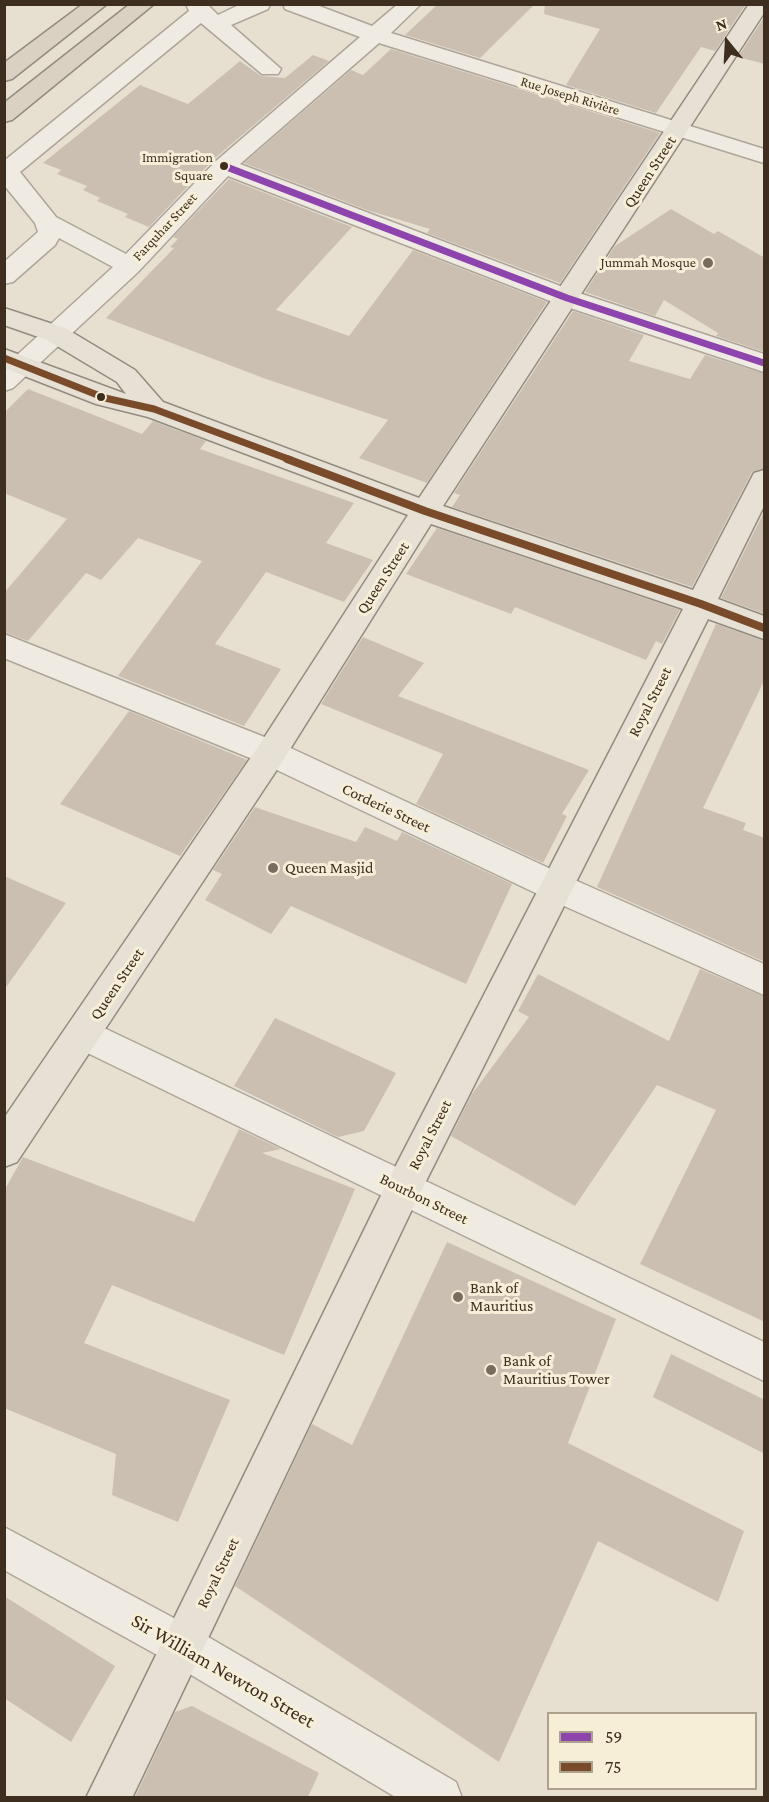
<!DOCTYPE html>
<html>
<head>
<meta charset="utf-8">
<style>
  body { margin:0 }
  #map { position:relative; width:769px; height:1802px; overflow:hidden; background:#e7e0d1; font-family:"Crimson Pro",serif }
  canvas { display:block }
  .frame { position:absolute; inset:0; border:6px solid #3d2e20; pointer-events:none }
  .legend { position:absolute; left:547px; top:1712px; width:210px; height:78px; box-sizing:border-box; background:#f7eed8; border:2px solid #ada18e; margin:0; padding:8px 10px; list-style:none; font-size:18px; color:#3d2e20 }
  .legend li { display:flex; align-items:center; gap:12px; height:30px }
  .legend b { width:30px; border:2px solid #ada18e }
  .north { position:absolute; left:697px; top:12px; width:60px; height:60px; -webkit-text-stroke:4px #f7eed8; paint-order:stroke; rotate:342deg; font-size:16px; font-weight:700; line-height:24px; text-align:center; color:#3d2e20 }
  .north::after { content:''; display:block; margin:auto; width:21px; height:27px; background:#3d2e20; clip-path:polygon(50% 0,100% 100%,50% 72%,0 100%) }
</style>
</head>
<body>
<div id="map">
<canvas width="769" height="1802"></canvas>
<div class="frame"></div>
<ul class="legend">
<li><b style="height:8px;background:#8e44ad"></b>59</li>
<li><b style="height:8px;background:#7a4b2a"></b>75</li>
</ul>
<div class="north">N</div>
</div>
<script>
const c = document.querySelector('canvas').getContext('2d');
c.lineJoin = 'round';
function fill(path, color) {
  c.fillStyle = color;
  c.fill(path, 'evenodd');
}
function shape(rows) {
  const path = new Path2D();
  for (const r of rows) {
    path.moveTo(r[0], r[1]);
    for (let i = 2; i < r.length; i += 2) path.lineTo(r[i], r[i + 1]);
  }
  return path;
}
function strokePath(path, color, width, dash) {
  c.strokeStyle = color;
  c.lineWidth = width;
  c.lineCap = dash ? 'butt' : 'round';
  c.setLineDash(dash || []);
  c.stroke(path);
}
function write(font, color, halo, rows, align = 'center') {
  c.font = font + ' "Crimson Pro",serif';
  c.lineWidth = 6;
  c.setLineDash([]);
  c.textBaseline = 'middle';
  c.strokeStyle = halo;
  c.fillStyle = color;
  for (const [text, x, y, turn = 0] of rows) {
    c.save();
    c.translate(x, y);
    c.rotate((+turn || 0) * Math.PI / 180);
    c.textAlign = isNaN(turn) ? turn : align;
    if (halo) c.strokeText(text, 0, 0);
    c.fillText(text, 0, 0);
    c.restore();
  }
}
const building = shape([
  [438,4,535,4,480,58,405,35],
  [545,4,746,4,715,51,701,47,656,113,566,85,600,29,544,14],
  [765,16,765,64,738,57],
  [391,49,660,133,560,283,427,233,430,229,367,210,244,163,351,70,363,75],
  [313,55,329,61,214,159,149,227,125,217,128,214,97,201,100,198,83,190,87,186,57,174,61,170,43,163,140,85,188,104,240,61,261,76,285,78],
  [229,179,352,227,276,310,349,336,413,250,547,302,427,483,359,458,388,420,266,379,106,318,174,248,170,247,178,239,173,237],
  [671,209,714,234,718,231,765,258,765,352,716,336,718,333,664,300,655,316,585,292,615,246],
  [573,311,644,335,629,361,690,379,705,355,765,374,765,468,752,472,692,587,452,507,460,495,454,493],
  [28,389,142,434,153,421,206,441,200,449,354,503,326,543,373,560,344,602,266,572,215,644,281,669,244,726,118,676,202,561,138,538,101,580,86,573,28,641,4,632,4,593,67,519,4,493,4,413],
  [765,510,765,614,721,598],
  [437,528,680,610,662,644,656,641,646,660,515,607,511,614,406,574],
  [716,624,765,641,765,679,703,808,746,823,743,830,765,838,765,962,597,887],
  [363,637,424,663,398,696,589,770,562,814,567,816,543,863,416,804,443,754,321,704],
  [129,711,247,760,180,856,60,804],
  [255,807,356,842,365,827,397,841,402,832,512,884,466,984,291,906,271,934,205,900,222,874,213,870],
  [4,876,66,903,4,990],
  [700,969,765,997,765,1322,640,1264,716,1110,657,1085,575,1206,451,1136,472,1094,529,1017,518,1011,538,974,669,1041],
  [275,1018,396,1073,364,1131,338,1137,234,1086],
  [239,1129,281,1149,262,1153,355,1189,284,1355,112,1285,84,1343,230,1400,178,1522,112,1495,116,1454,4,1408,4,1191,23,1157,194,1222],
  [447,1242,616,1319,568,1443,744,1531,718,1602,598,1541,499,1762,235,1586,312,1424,352,1445],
  [671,1354,765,1400,765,1454,653,1397],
  [4,1596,115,1666,71,1742,4,1698],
  [192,1706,319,1773,308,1797,135,1797,175,1712]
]);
const minor = shape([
  [186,4,207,4,218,15,241,4,270,4,268,9,231,25,281,69,278,74,262,74,201,23,20,172,56,217,126,254,216,161,360,37,285,9,283,4,314,4,372,26,398,4,421,4,391,33,764,149,764,163,379,43,240,164,576,292,764,354,764,372,558,304,228,176,138,272,13,388,4,391,4,367,113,267,59,238,55,245,13,282,4,284,4,262,38,232,35,223,4,185,4,161,189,11,186,4],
  [4,634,282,744,568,877,764,964,764,995,544,897,260,762,4,658,4,634],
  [83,1018,764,1342,764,1381,71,1045,66,1034,71,1023,83,1018],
  [4,1527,198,1631,456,1782,462,1798,397,1798,168,1661,4,1570,4,1527]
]);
const major = shape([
  [749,4,764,4,764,13,443,506,693,590,754,473,764,470,764,506,718,599,764,616,764,639,708,619,416,1201,132,1798,86,1798,390,1177,683,609,431,524,282,762,17,1162,4,1167,4,1118,260,744,408,515,148,417,96,404,4,368,4,349,126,394,117,382,47,340,4,325,4,308,65,328,135,370,163,402,419,498,749,4]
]);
const highway = shape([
  [83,4,107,4,12,79,4,81,4,63,83,4],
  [130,4,154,4,12,120,4,122,4,103,130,4]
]);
const bus1 = shape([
  [224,166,567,298,764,363]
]);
const bus2Far1 = shape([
  [4,358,105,398,154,409,291,460]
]);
const bus2 = shape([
  [287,459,425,511,701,604,764,628]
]);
const markers = [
  [224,166,5,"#3d2e20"],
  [708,263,6,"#786c5e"],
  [101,397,5,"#3d2e20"],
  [273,868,6,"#786c5e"],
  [458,1297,6,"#786c5e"],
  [491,1370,6,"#786c5e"]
];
const farStreetnames = [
  ["Rue Joseph Rivière",570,96,17],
  ["Farquhar Street",165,227,-47]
];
const busNames = [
  ["Immigration",213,158],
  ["Square",213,176]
];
const farPoinames = [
  ["Jummah Mosque",696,263]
];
const streetNames = [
  ["Queen Street",650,172,-57],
  ["Queen Street",383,578,-57],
  ["Royal Street",650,702,-63],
  ["Corderie Street",386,808,25],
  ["Queen Street",117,984,-56],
  ["Royal Street",430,1135,-63],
  ["Bourbon Street",424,1199,26],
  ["Royal Street",218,1573,-64]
];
const poiNames = [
  ["Queen Masjid",285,868],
  ["Bank of",470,1288],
  ["Mauritius",470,1306],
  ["Bank of",503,1361],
  ["Mauritius Tower",503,1379]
];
const nearStreetnames = [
  ["Sir William Newton Street",223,1671,30]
];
fill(building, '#cbbfb2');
strokePath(minor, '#ada599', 3);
strokePath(major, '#928b80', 3);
strokePath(highway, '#928b80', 3);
fill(minor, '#efebe3');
fill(major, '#e6e1d4');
fill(highway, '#dad1c2');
strokePath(bus1, '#8e44ad', 7);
strokePath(bus2Far1, '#7a4b2a', 7);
strokePath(bus2, '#7a4b2a', 8);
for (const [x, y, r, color] of markers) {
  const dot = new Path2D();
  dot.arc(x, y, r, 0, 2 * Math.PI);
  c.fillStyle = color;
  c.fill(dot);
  strokePath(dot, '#f7eed8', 2);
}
write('14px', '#3d2e20', '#f7eed8', farStreetnames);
write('14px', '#3d2e20', '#f7eed8', busNames, 'right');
write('14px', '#3d2e20', '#f7eed8', farPoinames, 'right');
write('16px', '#3d2e20', '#f7eed8', streetNames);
write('16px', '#3d2e20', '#f7eed8', poiNames, 'left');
write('20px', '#3d2e20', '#f7eed8', nearStreetnames);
</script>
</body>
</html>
